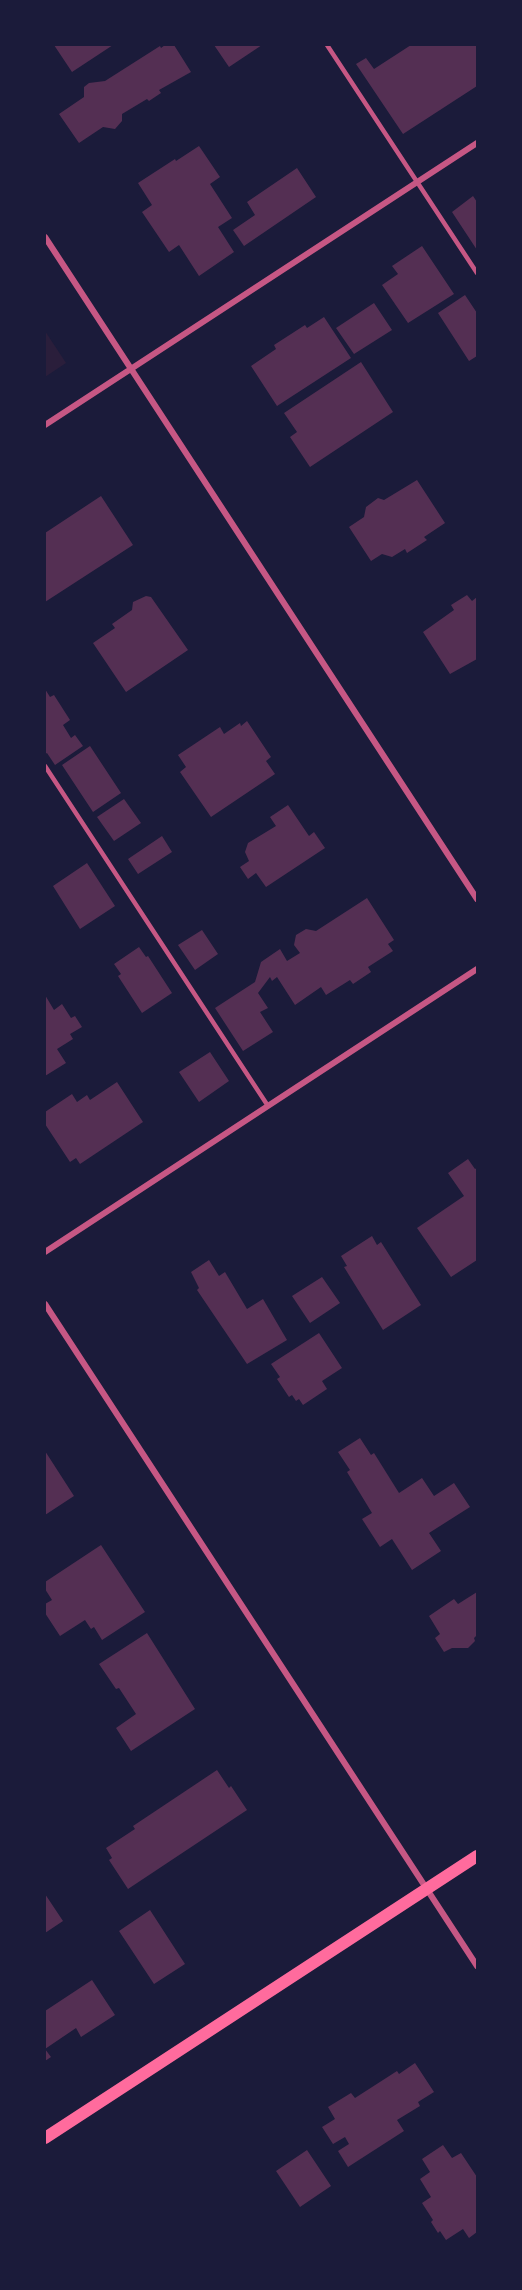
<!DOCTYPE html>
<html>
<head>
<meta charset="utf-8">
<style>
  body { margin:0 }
  #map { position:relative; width:522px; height:2290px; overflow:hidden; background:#1b1b3a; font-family:Bitter,serif }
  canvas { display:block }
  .frame { position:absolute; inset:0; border:46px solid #1b1b3a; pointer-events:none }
</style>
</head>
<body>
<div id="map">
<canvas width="522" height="2290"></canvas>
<div class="frame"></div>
</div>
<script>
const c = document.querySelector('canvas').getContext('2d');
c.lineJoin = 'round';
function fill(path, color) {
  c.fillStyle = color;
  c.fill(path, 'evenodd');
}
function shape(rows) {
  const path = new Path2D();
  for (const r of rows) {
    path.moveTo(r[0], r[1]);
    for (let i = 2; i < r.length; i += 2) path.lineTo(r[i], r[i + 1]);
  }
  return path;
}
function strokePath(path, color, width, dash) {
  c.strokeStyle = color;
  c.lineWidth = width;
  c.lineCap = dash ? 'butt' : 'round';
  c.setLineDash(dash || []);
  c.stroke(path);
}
const green = shape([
  [45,331,66,363,45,377]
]);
const building = shape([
  [54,45,113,45,72,72],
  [165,45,174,45,191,72,159,90,161,93,149,101,147,99,122,114,122,121,115,129,103,127,79,143,59,114,84,97,84,87,89,83,105,81,160,46,161,48],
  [214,45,262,45,229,67],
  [411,45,477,45,477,86,403,134,356,64,366,58,374,69],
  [199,146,220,177,210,184,232,218,218,227,234,252,199,276,179,245,169,252,142,212,152,205,138,183,175,159,176,161],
  [297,168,316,197,244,246,233,230,255,215,247,202],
  [473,196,477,202,477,250,452,212],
  [422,246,454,294,408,323,382,285,398,274,392,266],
  [465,295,477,313,477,356,469,361,438,313],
  [374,303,392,330,354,354,336,328],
  [324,317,351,358,277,406,251,366,276,349,274,345,305,325,307,328],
  [361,362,393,412,310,467,290,437,297,432,284,413],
  [417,480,445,523,424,537,427,540,407,553,405,549,392,557,382,554,371,561,349,527,364,517,366,507,378,498,384,500],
  [101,496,133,545,45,602,45,533],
  [467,595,472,601,477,597,477,659,450,674,423,632,454,610,451,605],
  [146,596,151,597,188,650,126,692,93,643,115,628,112,624,132,610,133,602],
  [45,689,50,697,54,695,70,720,63,725,71,738,75,735,83,746,55,765,47,753,45,754],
  [247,721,271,757,266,761,275,774,211,817,180,772,186,767,178,755,220,727,224,734,240,723,241,726],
  [90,746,121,793,93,812,62,765],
  [124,799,141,823,114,841,97,817],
  [288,805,309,836,314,832,325,848,266,887,256,873,248,879,240,867,249,861,245,852,248,843,276,826,270,817],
  [162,836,172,852,138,874,128,859],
  [87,863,115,906,80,929,53,886],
  [367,898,394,940,388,944,393,951,368,967,371,972,353,984,350,980,326,995,321,987,295,1005,277,977,272,981,270,977,258,993,268,1008,260,1012,273,1032,243,1051,215,1008,255,982,261,962,280,949,287,961,300,953,294,945,296,935,306,929,316,931],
  [202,930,218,954,195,970,178,945],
  [139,947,146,957,148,956,172,993,142,1013,118,976,121,974,114,964],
  [45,995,54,1010,62,1004,71,1018,75,1016,82,1027,70,1034,73,1039,57,1049,66,1063,45,1076],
  [210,1052,229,1081,199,1102,179,1072],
  [117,1082,143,1122,80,1164,76,1158,70,1162,45,1124,45,1112,72,1094,77,1102,87,1095,90,1100],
  [468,1159,475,1169,477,1168,477,1260,451,1277,417,1228,464,1196,448,1173],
  [372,1236,377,1245,381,1242,421,1305,383,1330,344,1267,347,1266,341,1256],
  [209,1260,219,1276,225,1272,247,1309,263,1299,287,1340,247,1364,197,1290,199,1288,191,1272],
  [322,1277,340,1303,310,1323,292,1296],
  [319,1333,342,1368,322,1381,327,1389,303,1405,299,1399,296,1401,292,1395,289,1397,277,1379,280,1377,271,1364],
  [360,1438,371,1455,374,1453,399,1493,422,1478,434,1496,454,1483,470,1507,429,1533,441,1551,412,1570,392,1539,380,1547,362,1519,372,1513,347,1472,350,1470,338,1452],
  [45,1451,74,1496,45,1515],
  [101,1545,145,1612,102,1640,94,1627,91,1629,85,1620,60,1636,45,1613,45,1604,52,1600,45,1589,45,1582],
  [477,1592,477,1635,474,1638,475,1641,468,1648,452,1648,444,1652,435,1638,440,1634,429,1616,454,1599,458,1604],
  [147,1633,195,1709,131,1751,116,1728,136,1714,119,1688,116,1689,99,1664],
  [217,1770,229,1788,231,1786,247,1810,128,1889,109,1860,112,1858,106,1848,135,1829,133,1826],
  [45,1894,63,1921,45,1933],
  [150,1910,185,1964,154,1984,119,1931],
  [92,1980,115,2015,81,2037,76,2028,45,2049,51,2057,45,2061,45,2011],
  [415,2063,434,2092,418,2102,420,2106,397,2120,404,2131,348,2167,338,2151,349,2144,345,2137,333,2144,322,2127,335,2119,328,2107,351,2093,355,2098,397,2071,399,2074],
  [443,2145,452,2158,461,2153,477,2177,477,2232,469,2238,463,2229,446,2240,440,2231,438,2233,431,2222,433,2220,422,2203,431,2197,420,2179,430,2172,422,2159],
  [307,2150,331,2186,300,2207,276,2171]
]);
const service = shape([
  [327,45,477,273],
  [45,766,268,1106]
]);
const minor = shape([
  [45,237,477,899],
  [45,425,477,143],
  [45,1252,477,969],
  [45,1304,477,1966]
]);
const secondary = shape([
  [45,2138,477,1856]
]);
fill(green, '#2a1e3b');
fill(building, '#542f53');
strokePath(service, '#c65784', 4.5);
strokePath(minor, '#c65784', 6);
strokePath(secondary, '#ff6b9d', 12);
</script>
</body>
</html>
